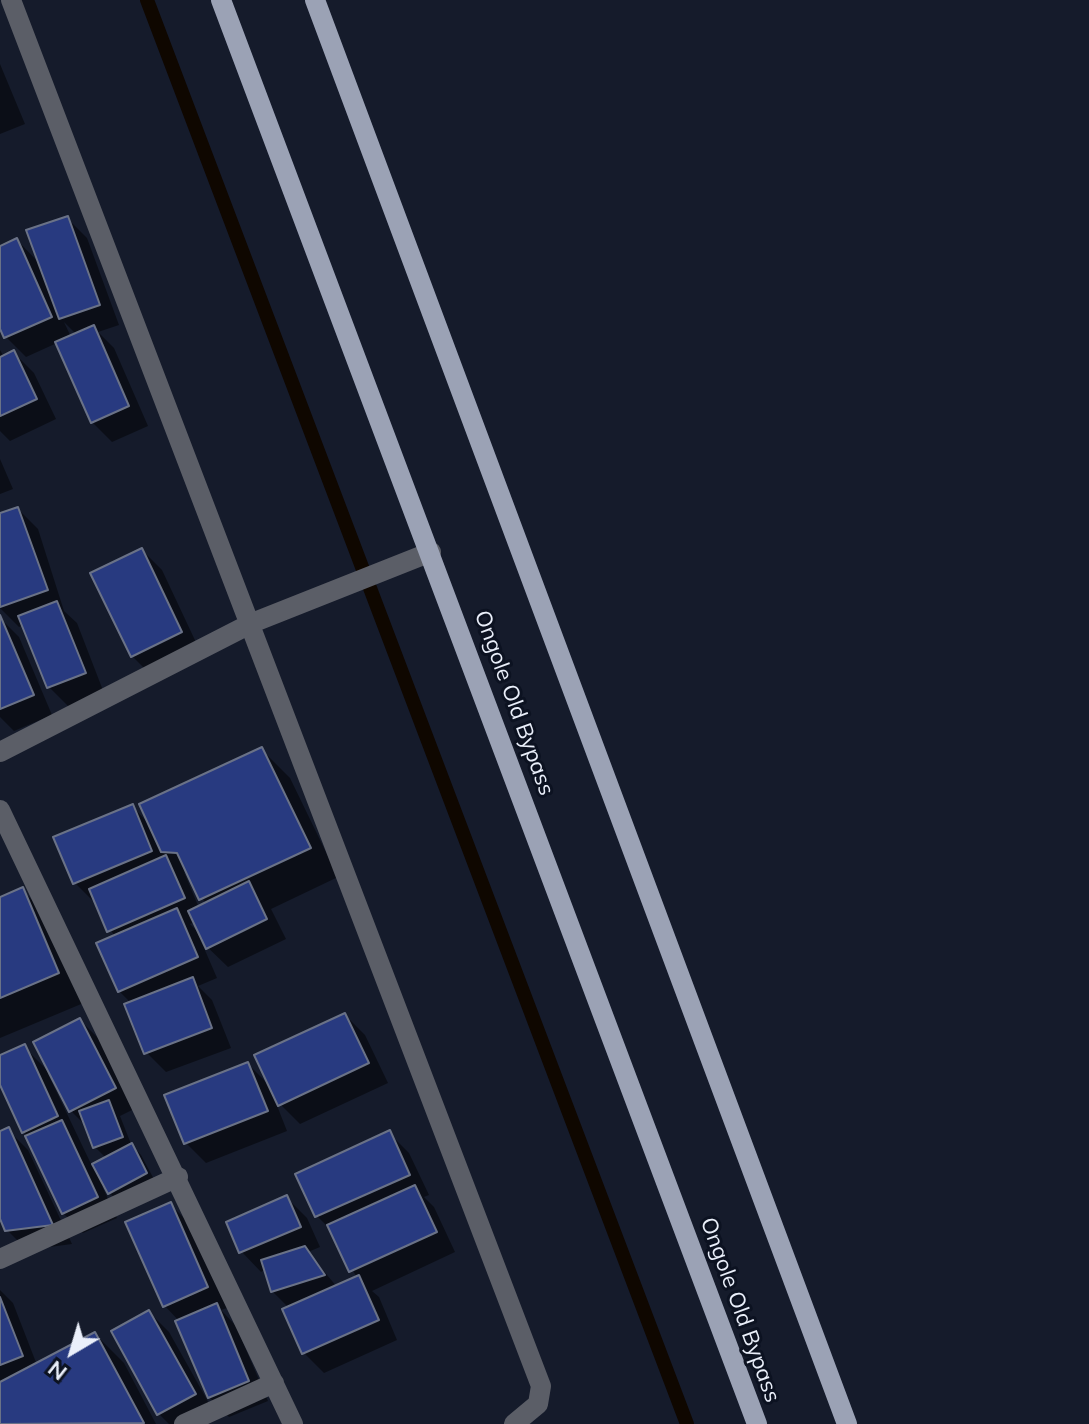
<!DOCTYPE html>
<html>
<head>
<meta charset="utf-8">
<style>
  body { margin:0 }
  #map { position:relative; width:1089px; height:1424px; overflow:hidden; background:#151b2b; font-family:Mulish,sans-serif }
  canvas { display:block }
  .north { position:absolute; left:32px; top:1312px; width:80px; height:80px; -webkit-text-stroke:6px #0c1221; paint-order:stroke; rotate:218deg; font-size:22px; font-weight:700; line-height:32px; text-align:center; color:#eaeffa }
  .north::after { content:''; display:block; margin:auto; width:28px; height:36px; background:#eaeffa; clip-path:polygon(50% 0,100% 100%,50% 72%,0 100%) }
</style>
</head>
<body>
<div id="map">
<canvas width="1089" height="1424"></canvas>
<div class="north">N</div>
</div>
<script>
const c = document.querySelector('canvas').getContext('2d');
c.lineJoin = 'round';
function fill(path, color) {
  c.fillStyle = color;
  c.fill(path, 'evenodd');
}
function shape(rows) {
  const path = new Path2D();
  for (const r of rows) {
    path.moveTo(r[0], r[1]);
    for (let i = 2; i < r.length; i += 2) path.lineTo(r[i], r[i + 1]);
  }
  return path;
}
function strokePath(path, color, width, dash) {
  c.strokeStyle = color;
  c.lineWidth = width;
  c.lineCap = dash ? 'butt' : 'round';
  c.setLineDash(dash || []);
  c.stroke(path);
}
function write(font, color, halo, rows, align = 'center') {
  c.font = font + ' Mulish,sans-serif';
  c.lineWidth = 6;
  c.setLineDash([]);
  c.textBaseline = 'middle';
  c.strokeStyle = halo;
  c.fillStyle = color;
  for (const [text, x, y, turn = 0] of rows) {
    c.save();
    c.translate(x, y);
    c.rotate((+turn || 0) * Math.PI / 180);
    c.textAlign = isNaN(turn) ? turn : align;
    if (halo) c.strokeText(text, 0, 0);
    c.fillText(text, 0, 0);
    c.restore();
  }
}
const shadow = shape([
  [0,64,25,124,0,134],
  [67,218,87,238,119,325,98,332,114,348,148,426,112,442,92,422,57,343,26,357,6,337,0,324,0,248,17,240,42,266],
  [64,322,77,335,71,337],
  [0,350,4,357,14,353,34,373,56,419,10,441,0,431],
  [0,459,13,489,0,494],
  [18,509,38,529,64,611,77,623,104,693,69,707,49,687,24,625,19,627,0,608,0,516],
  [142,550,162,570,201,653,152,676,132,656],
  [0,618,19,637,52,715,14,731,0,717],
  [261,749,290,778,338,877,271,909,286,939,228,967,201,941,217,978,198,986,212,1000,231,1048,166,1072,146,1052,131,1003,119,991,115,937,95,903,75,883,132,806,149,824],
  [184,872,191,879,206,904,199,908],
  [195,922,201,935,190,924],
  [22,890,51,919,86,1002,0,1038,0,899],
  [345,1015,365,1035,388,1083,300,1124,274,1098,287,1131,206,1163,186,1143,248,1064,271,1087],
  [80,1020,100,1040,134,1109,120,1116,131,1144,141,1155,156,1183,119,1202,102,1186,117,1218,83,1233,63,1213,0,1081,0,1058,24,1047,50,1073],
  [51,1072,71,1111,88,1128,95,1147,106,1158,92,1166,48,1074],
  [8,1130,28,1150,72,1244,27,1250,7,1230,0,1214,0,1133],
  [389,1133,409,1153,429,1195,424,1197,434,1207,455,1252,372,1291,379,1297,397,1340,324,1373,303,1352,289,1308,272,1291,266,1269,261,1272,241,1251,287,1198,307,1218,320,1247,308,1252,337,1287,357,1278,332,1231,317,1216,298,1175],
  [170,1204,190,1224,227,1308,221,1310,236,1326,268,1401,229,1417,209,1397,179,1321,165,1306,128,1223],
  [0,1290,13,1303,37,1365,95,1334,124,1363,156,1424,0,1424],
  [149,1312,169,1332,215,1414,197,1424,169,1424,159,1414]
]);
const stream = shape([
  [147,0,687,1424]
]);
const building = shape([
  [68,216,100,305,59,319,26,230,68,216],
  [17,238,52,317,4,338,0,329,0,246,17,238],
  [94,325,129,406,91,423,55,342,94,325],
  [14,350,37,399,0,416,0,357,14,350],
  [18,507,48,590,0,607,0,513,18,507],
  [142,548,182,632,131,657,90,573,142,548],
  [57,601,86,673,47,688,18,616,57,601],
  [0,615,34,695,0,709,0,615],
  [262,747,311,848,199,900,177,853,161,852,139,804,262,747],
  [133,804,152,851,73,884,53,837,133,804],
  [166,855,185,898,107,932,89,889,166,855],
  [249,881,267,919,206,949,188,911,249,881],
  [23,887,59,973,0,998,0,897,23,887],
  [177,908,198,957,118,992,96,943,177,908],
  [193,977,212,1028,144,1054,124,1004,193,977],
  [345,1013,369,1063,278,1106,254,1055,345,1013],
  [80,1018,116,1088,69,1112,33,1042,80,1018],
  [25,1044,58,1116,22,1133,0,1085,0,1055,25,1044],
  [248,1062,268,1111,184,1144,164,1095,248,1062],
  [109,1100,123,1137,93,1148,79,1111,109,1100],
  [62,1120,98,1197,62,1214,25,1136,62,1120],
  [9,1127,53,1225,5,1231,0,1219,0,1131,9,1127],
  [390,1130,410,1175,315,1217,295,1174,390,1130],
  [132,1143,147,1173,108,1194,92,1164,132,1143],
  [415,1185,437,1232,349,1272,327,1225,415,1185],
  [287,1195,301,1227,239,1253,226,1222,287,1195],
  [171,1202,208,1287,163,1307,125,1222,171,1202],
  [305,1246,325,1275,271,1292,261,1260,305,1246],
  [359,1275,379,1320,302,1354,282,1309,359,1275],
  [0,1297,23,1356,0,1365,0,1297],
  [217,1303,249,1381,208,1398,175,1321,217,1303],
  [149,1310,196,1394,157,1415,111,1331,149,1310],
  [95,1332,144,1423,0,1424,0,1382,95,1332]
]);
const street = shape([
  [11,0,541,1386,538,1404,514,1424],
  [0,752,252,623,431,552],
  [0,810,293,1424],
  [0,1259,178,1177],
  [184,1424,274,1383]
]);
const primary = shape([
  [221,0,757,1424],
  [315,0,847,1424]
]);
const streetNames = [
  ["Ongole Old Bypass",514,703,70],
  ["Ongole Old Bypass",740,1310,70]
];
fill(shadow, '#0007');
strokePath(stream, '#0f0700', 14);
fill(building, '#283a80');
strokePath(building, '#6a7287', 2);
strokePath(street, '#5b5e67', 20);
strokePath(primary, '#9ba2b5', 20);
write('22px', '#eaeffa', '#0c1221', streetNames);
</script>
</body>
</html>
